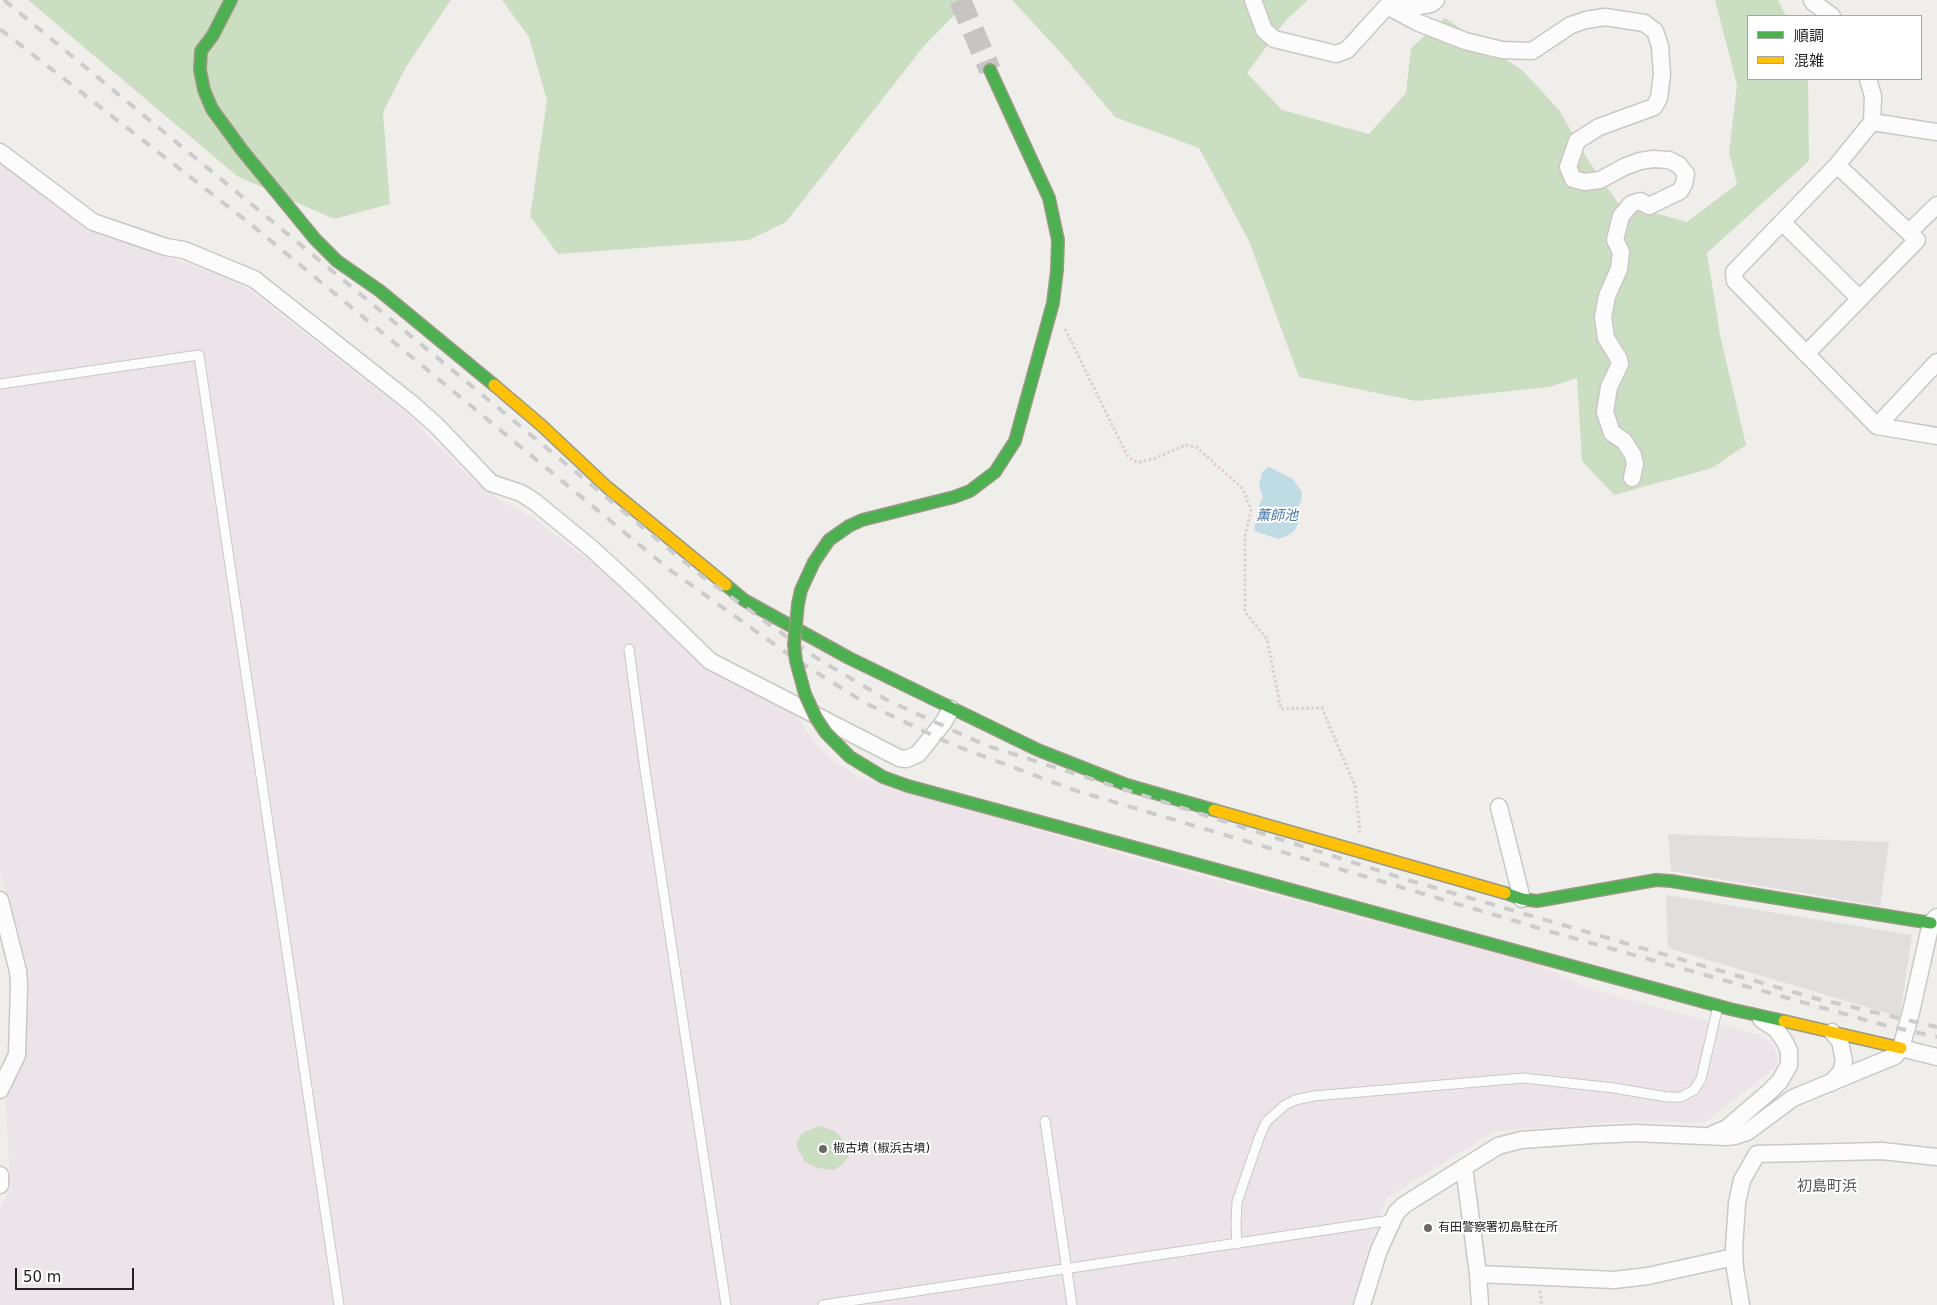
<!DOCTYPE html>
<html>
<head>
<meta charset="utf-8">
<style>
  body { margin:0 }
  #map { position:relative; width:1937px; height:1305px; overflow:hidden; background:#f0eeeb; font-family:"DejaVu Sans","Noto Sans JP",sans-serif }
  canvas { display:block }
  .legend { position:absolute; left:1747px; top:15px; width:175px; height:65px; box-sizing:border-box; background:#fff; border:1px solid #a7a7a7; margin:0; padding:6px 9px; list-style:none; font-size:15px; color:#222 }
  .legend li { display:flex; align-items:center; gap:10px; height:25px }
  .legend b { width:25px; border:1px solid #a7a7a7 }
  .scale { position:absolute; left:15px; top:1268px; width:119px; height:22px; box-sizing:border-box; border:2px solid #222; border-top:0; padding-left:6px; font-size:15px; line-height:18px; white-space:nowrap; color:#222; -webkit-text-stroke:4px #fff; paint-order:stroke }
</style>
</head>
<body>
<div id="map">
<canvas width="1937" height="1305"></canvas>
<ul class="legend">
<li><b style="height:6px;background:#4caf50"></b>順調</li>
<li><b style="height:6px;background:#ffc107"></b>混雑</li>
</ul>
<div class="scale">50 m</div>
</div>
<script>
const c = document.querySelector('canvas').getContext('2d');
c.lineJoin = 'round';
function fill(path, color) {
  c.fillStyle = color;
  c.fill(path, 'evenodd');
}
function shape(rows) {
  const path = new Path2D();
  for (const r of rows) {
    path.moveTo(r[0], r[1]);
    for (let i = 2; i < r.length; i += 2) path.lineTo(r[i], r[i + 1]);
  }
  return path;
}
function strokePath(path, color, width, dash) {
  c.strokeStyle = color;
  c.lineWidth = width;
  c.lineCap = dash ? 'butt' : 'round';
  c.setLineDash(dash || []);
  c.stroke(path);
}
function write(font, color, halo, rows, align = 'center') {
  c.font = font + ' "DejaVu Sans","Noto Sans JP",sans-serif';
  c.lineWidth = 4;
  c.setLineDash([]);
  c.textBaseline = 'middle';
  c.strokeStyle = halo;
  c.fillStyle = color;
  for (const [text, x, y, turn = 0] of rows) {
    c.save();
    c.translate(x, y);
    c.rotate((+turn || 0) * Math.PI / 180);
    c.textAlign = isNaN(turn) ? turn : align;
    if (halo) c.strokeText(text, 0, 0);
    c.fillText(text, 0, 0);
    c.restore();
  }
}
const industrial = shape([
  [0,164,96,233,236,280,407,413,463,471,482,487,499,499,536,520,601,569,709,670,789,710,798,718,812,740,831,759,859,777,1163,866,1538,964,1586,988,1761,1035,1771,1043,1776,1051,1778,1061,1775,1068,1704,1123,1633,1121,1495,1131,1386,1198,1352,1305,0,1305,0,1209,10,1188,6,1099,25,1054,25,969,0,871]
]);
const forest = shape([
  [28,0,451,0,406,67,383,112,390,204,334,219,237,176],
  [502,0,969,0,924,46,786,222,749,240,558,254,530,216,547,101,529,37],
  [1012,0,1308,0,1286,20,1247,73,1282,110,1369,134,1406,93,1411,48,1445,18,1523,71,1559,110,1588,160,1618,203,1687,222,1737,184,1729,152,1737,85,1715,0,1778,0,1786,16,1748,16,1748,79,1808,79,1809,161,1707,253,1720,335,1746,445,1712,468,1614,495,1582,461,1577,378,1549,387,1416,401,1299,377,1249,241,1199,148,1115,117,1061,53],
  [820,1126,835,1131,845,1142,849,1149,848,1157,843,1164,834,1170,817,1168,805,1162,797,1148,797,1141,801,1135,807,1131]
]);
const parking = shape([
  [1668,834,1889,842,1880,906,1671,871],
  [1666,895,1912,935,1900,1017,1668,948]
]);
const water = shape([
  [1269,467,1293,479,1302,492,1301,501,1298,507,1299,522,1294,531,1287,536,1278,539,1254,531,1258,508,1263,497,1259,486,1262,472]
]);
const secondaryTunnel = shape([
  [960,0,990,70]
]);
const path = shape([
  [1065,329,1127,455,1133,461,1140,462,1153,459,1186,445,1196,447,1239,485,1244,492,1251,510,1245,536,1245,612,1267,639,1281,709,1322,708,1355,786,1360,833],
  [1540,1291,1542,1305]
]);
const lane = shape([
  [0,384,199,355,339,1305],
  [629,649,645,770,726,1305],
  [1045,1121,1072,1305],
  [1237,1244,1236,1224,1237,1202,1259,1138,1266,1122,1285,1105,1295,1100,1314,1096,1523,1078,1614,1088,1667,1097,1681,1097,1694,1090,1701,1079,1718,1006],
  [823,1305,1392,1220]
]);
const street = shape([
  [1253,0,1264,30,1274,39,1336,54,1347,50,1387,6,1406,3,1420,6,1431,4,1436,0],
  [1812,0,1814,3,1832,16],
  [1387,6,1419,23,1465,41,1502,50,1532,51,1571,25,1586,20,1605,17,1644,23,1655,31,1660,46,1662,74,1659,98,1654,107,1599,127,1577,141,1568,167,1573,179,1585,182,1600,180,1624,167,1640,161,1653,159,1669,160,1679,165,1686,174,1684,184,1680,191,1649,206,1640,201,1631,204,1621,216,1615,240,1621,252,1619,269,1607,296,1603,317,1606,338,1619,359,1620,364,1609,387,1605,412,1612,433,1624,441,1633,455,1635,464,1632,478],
  [1868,79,1873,96,1872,122,1837,165,1734,272,1735,281,1877,426,1937,436],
  [1872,122,1937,132],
  [0,152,93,222,166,247,184,250,254,279,411,403,437,426,491,483,521,493,535,502,591,548,639,592,710,661,899,758,906,759,918,754,943,723,951,709],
  [1782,222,1860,299],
  [1909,232,1937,205],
  [1806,354,1917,240,1837,165],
  [1877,426,1937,362],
  [1499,807,1522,899],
  [0,900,18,971,19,985,17,1055,0,1090],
  [1901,1048,1937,1057],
  [1831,1083,1841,1072,1844,1061,1840,1041,1832,1032],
  [1713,1134,1727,1128,1769,1092,1780,1081,1789,1065,1789,1051,1785,1042,1776,1029,1761,1019],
  [1757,1154,1882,1151,1937,1157],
  [1464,1167,1478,1274,1480,1305],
  [0,1175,0,1185],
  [1478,1274,1614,1280,1648,1276,1734,1257],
  [1362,1305,1379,1250,1396,1213,1404,1205,1498,1146,1521,1140,1592,1135,1635,1133,1726,1137,1735,1136,1747,1132,1793,1098,1895,1056,1901,1048,1911,1012,1931,923,1937,917],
  [1741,1305,1735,1269,1734,1248,1737,1203,1742,1180,1757,1154]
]);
const fast = shape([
  [231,0,213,35,201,51,200,70,204,90,212,109,242,150,315,239,337,261,380,291,494,385],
  [814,562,829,540,849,526,862,520,954,497,970,491,995,472,1015,441,1053,303,1057,270,1058,240,1049,198,990,70],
  [726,585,744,600,849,658,1038,750,1127,785,1214,810],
  [1262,882,1730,1009,1784,1021],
  [1505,893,1522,899,1537,901,1656,880,1671,881,1931,923]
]);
const slow = shape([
  [494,385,541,425,607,487,726,585],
  [1214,810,1505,893],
  [1784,1021,1901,1048]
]);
const rail = shape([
  [4,0,703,577,815,657,887,700,985,745,1408,880,1814,998,1937,1027],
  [0,29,248,222,670,570,795,659,867,704,951,744,1077,791,1552,932,1884,1025,1937,1037]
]);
const fastBridge = shape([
  [814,562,801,590,798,604,794,645,796,661,805,694,816,718,826,733,850,757,883,777,908,786,1262,882]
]);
const markers = [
  [823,1149,5,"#6a6968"],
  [1428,1228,5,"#6a6968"]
];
const poiNames = [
  ["椒古墳 (椒浜古墳)",833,1149],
  ["有田警察署初島駐在所",1438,1228]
];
const waterNames = [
  ["薫師池",1277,516]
];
const quarterNames = [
  ["初島町浜",1827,1187]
];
fill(industrial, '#ede4e9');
fill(forest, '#cbdec1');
fill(parking, '#e0dfde');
fill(water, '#bfdbe3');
strokePath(secondaryTunnel, '#c7c5c3', 22, [22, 11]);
strokePath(lane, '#c9c8c7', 11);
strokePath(street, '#c9c8c7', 19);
strokePath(fast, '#999a82', 14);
strokePath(slow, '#999a82', 14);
strokePath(path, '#dccecd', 3, [2.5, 2.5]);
strokePath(lane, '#fdfcfc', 9);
strokePath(street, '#fdfcfc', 16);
strokePath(fast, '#4caf50', 11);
strokePath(slow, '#ffc107', 11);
strokePath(rail, '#ccc', 4, [10, 10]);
strokePath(fastBridge, '#999a82', 14, []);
strokePath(fastBridge, '#4caf50', 11);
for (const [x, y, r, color] of markers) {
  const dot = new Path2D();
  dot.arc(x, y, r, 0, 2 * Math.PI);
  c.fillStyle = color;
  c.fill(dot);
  strokePath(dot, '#fff', 2);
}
write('12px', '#222', '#fff', poiNames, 'left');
write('italic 14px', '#4a7aab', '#fff', waterNames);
write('15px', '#555', '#fff', quarterNames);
</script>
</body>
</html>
